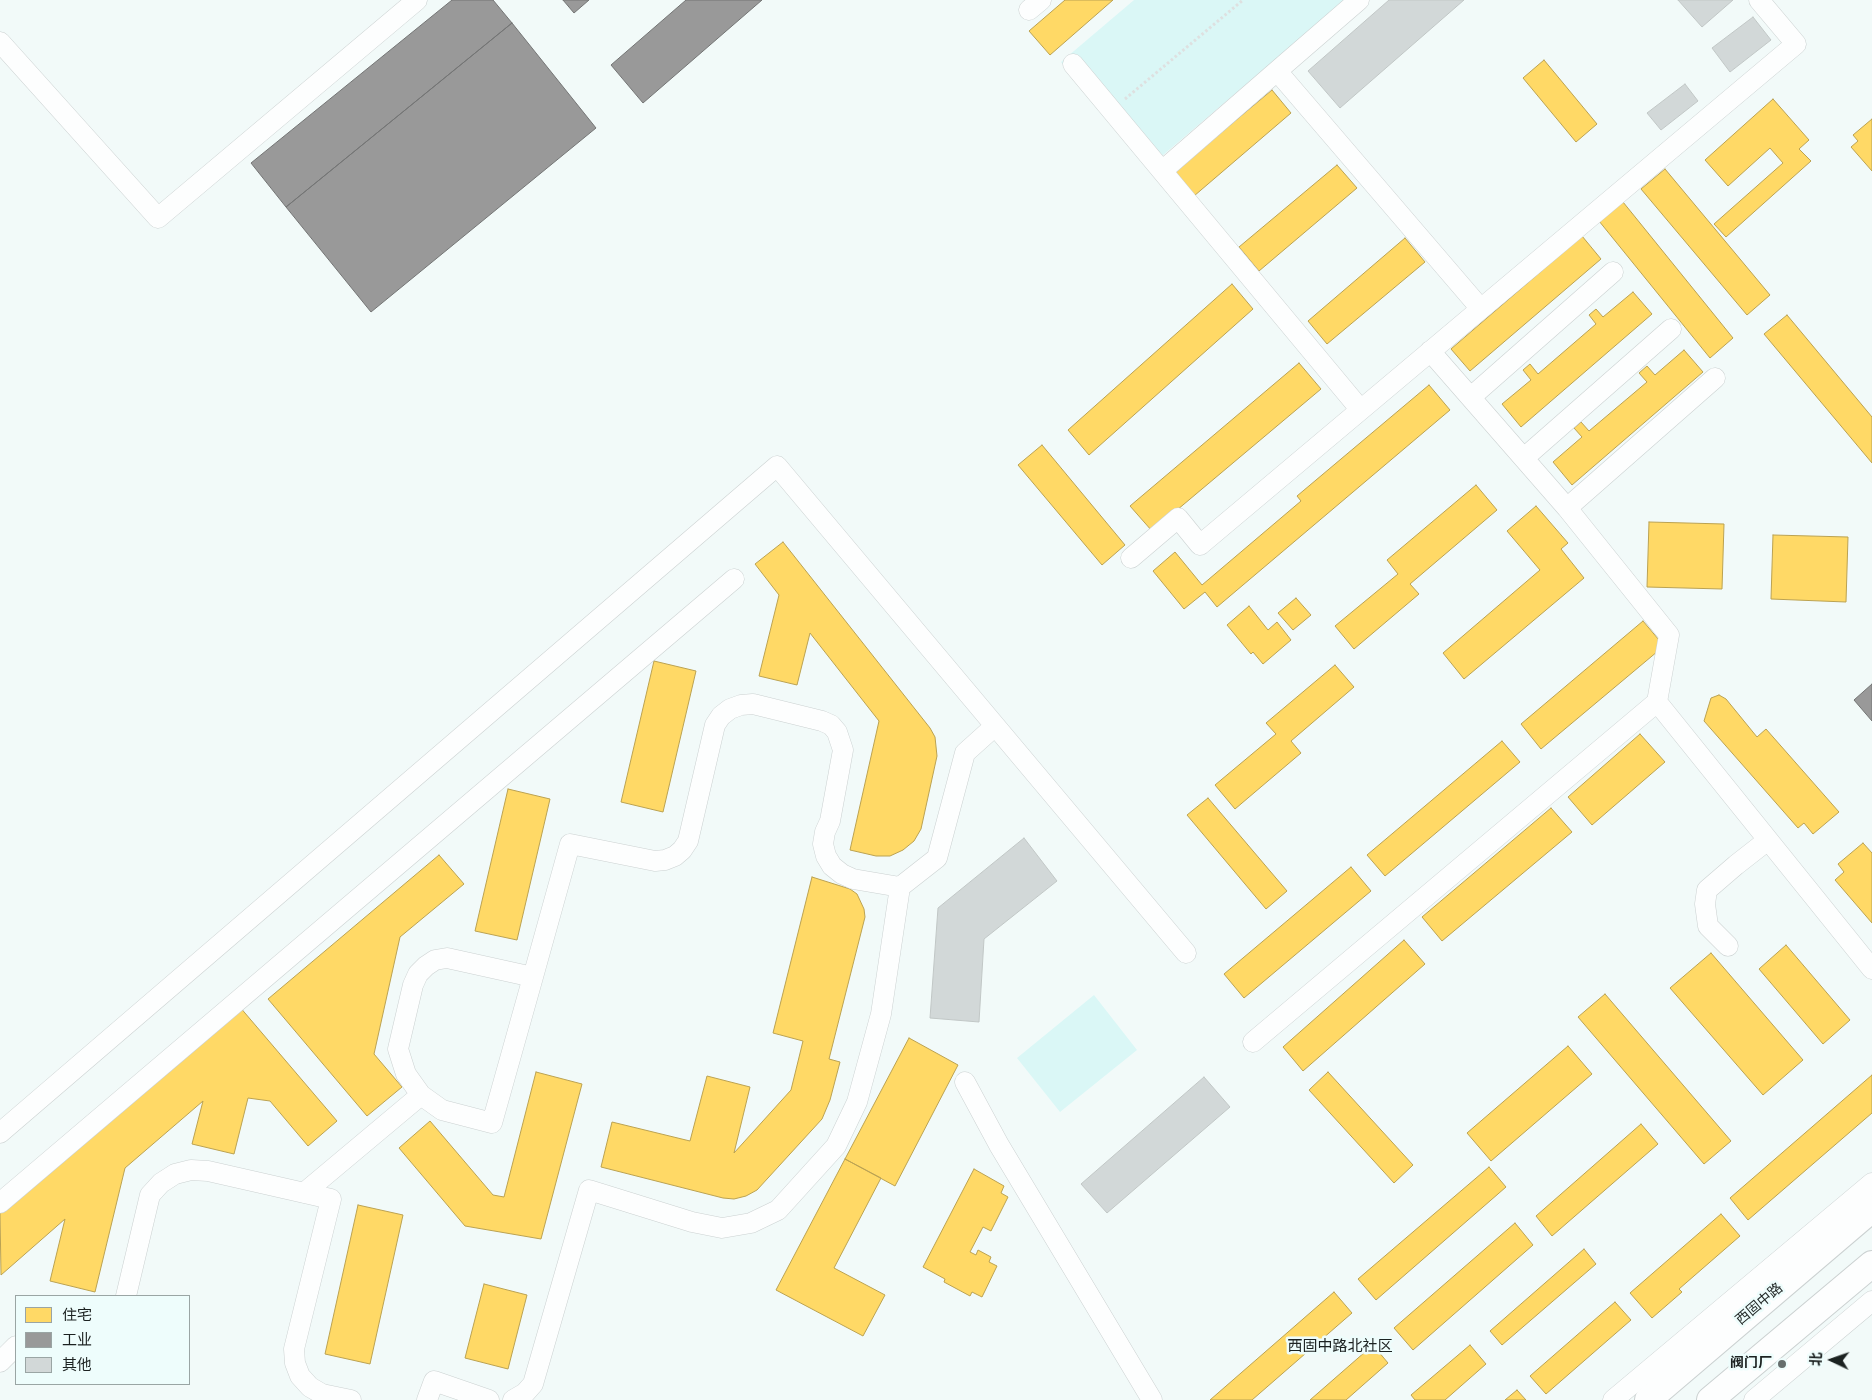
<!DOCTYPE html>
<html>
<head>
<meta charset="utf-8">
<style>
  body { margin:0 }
  #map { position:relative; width:1872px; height:1400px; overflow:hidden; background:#f2faf9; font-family:"Source Sans 3","Noto Sans SC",sans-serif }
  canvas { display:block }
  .legend { position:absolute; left:15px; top:1295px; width:175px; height:90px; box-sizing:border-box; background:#eefdfc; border:1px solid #9aa5a4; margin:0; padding:6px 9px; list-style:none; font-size:15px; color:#1c2221 }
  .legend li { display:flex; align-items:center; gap:10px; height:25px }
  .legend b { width:25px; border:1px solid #9aa5a4 }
  .north { position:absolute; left:1807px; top:1335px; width:50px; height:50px; -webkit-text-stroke:4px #eefdfc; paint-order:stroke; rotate:273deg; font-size:14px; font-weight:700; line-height:20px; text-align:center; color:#1c2221 }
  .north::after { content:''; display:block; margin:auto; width:18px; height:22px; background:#1c2221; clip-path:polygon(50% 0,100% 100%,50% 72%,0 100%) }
</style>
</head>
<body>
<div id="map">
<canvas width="1872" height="1400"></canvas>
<ul class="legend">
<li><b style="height:14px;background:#ffd966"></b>住宅</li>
<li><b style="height:14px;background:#999"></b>工业</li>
<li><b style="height:14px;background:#d2d8d8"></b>其他</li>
</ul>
<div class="north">北</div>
</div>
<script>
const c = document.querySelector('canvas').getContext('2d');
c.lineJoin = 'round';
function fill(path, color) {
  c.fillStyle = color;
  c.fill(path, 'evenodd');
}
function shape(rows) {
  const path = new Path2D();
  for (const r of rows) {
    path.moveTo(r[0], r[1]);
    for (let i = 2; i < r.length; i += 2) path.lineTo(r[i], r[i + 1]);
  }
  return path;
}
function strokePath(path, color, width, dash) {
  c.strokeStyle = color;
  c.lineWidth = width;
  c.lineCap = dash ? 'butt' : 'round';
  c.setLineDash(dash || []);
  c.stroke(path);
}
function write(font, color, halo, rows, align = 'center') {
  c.font = font + ' "Source Sans 3","Noto Sans SC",sans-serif';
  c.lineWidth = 5;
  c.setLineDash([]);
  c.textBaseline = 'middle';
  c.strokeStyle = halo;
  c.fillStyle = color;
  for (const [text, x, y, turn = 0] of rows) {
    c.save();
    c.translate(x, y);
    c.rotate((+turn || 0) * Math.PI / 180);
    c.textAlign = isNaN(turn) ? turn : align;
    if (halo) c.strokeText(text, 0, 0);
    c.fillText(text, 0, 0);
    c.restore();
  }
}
const green = shape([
  [1134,0,1345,0,1149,167,1061,62],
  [1094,995,1137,1050,1060,1112,1017,1058]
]);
const homes = shape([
  [1065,0,1113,0,1050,55,1029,31,1065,0],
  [1544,60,1597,124,1576,142,1523,78,1544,60],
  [1272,90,1291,113,1194,196,1174,172,1272,90],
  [1773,99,1809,140,1799,149,1811,161,1726,237,1714,224,1783,163,1770,148,1728,186,1705,160,1773,99],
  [1872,119,1872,171,1851,147,1858,141,1853,135,1872,119],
  [1337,165,1357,188,1259,271,1239,247,1337,165],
  [1665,169,1770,295,1747,315,1641,189,1665,169],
  [1623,202,1733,338,1710,358,1599,221,1623,202],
  [1582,236,1601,259,1470,371,1451,349,1582,236],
  [1405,238,1425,262,1327,344,1308,321,1405,238],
  [1232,284,1253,309,1089,455,1068,430,1232,284],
  [1633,292,1652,314,1521,427,1502,404,1531,380,1523,370,1530,364,1538,374,1596,324,1589,315,1596,309,1603,317,1633,292],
  [1787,315,1872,417,1872,463,1764,334,1787,315],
  [1684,350,1703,372,1572,485,1553,462,1582,437,1574,428,1581,422,1589,431,1647,382,1639,373,1647,366,1655,375,1684,350],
  [1299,363,1321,389,1152,531,1130,506,1299,363],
  [1429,385,1450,410,1217,607,1205,592,1184,609,1153,571,1175,552,1202,585,1301,501,1297,496,1429,385],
  [1042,445,1125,545,1102,565,1018,465,1042,445],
  [1476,485,1497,510,1410,584,1419,594,1354,649,1335,626,1398,574,1387,560,1476,485],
  [1536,506,1568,543,1561,549,1584,578,1464,679,1443,653,1540,570,1507,531,1536,506],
  [1649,522,1724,524,1722,589,1647,587,1649,522],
  [1773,535,1848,537,1846,602,1771,599,1773,535],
  [783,542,930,728,935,737,937,756,921,829,914,841,903,850,890,856,876,856,850,850,879,721,810,633,797,685,759,676,779,595,755,564,783,542],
  [1296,598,1311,615,1293,630,1278,613,1296,598],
  [1249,606,1268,630,1277,622,1291,640,1263,664,1253,652,1251,654,1227,625,1249,606],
  [1643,621,1664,646,1541,749,1521,724,1643,621],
  [654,661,696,671,663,812,621,802,654,661],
  [1335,665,1354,687,1291,741,1301,753,1235,809,1215,785,1276,734,1266,723,1335,665],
  [1719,695,1726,699,1757,737,1766,729,1839,812,1813,834,1804,823,1798,828,1704,721,1711,698,1719,695],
  [1640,734,1665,762,1592,825,1568,797,1640,734],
  [1502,741,1520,762,1385,876,1367,855,1502,741],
  [508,789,550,799,517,940,475,931,508,789],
  [1208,798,1287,891,1266,909,1187,815,1208,798],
  [1551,808,1572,832,1442,941,1422,917,1551,808],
  [1863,843,1872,853,1872,923,1835,880,1844,872,1838,864,1863,843],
  [439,855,464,884,400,937,374,1054,402,1087,367,1116,268,999,439,855],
  [1351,867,1371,891,1244,998,1224,974,1351,867],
  [812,877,850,889,857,894,864,909,865,917,829,1059,840,1062,830,1100,822,1119,757,1190,746,1196,734,1199,723,1198,601,1167,612,1122,690,1141,707,1076,750,1087,734,1153,791,1090,803,1041,773,1033,812,877],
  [1404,940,1425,964,1303,1071,1283,1047,1404,940],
  [1786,945,1850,1020,1823,1044,1759,969,1786,945],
  [1711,953,1803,1060,1763,1095,1670,988,1711,953],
  [1605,994,1731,1141,1704,1164,1578,1017,1605,994],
  [239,1006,337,1121,308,1146,270,1101,248,1098,234,1154,192,1144,203,1101,125,1168,95,1292,50,1281,65,1219,1,1275,0,1213,239,1006],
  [909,1038,958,1065,895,1186,845,1159,909,1038],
  [1568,1046,1592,1074,1491,1161,1467,1133,1568,1046],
  [536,1072,582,1084,541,1239,465,1226,399,1148,430,1121,493,1195,504,1197,536,1072],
  [1328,1072,1413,1165,1394,1183,1309,1090,1328,1072],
  [1872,1075,1872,1113,1748,1220,1730,1198,1872,1075],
  [1641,1124,1658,1144,1552,1236,1536,1216,1641,1124],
  [845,1159,881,1178,834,1268,885,1295,863,1336,776,1290,845,1159],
  [1489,1167,1506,1187,1376,1300,1358,1279,1489,1167],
  [974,1169,1004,1186,1001,1193,1008,1197,991,1231,983,1227,970,1252,976,1255,978,1250,991,1257,989,1262,997,1266,982,1297,972,1292,970,1296,944,1282,945,1279,923,1267,974,1169],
  [358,1205,403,1215,370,1364,325,1354,358,1205],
  [1721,1214,1740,1236,1679,1289,1682,1292,1652,1318,1630,1293,1721,1214],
  [1515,1223,1533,1245,1413,1350,1394,1328,1515,1223],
  [1584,1249,1596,1264,1502,1345,1490,1331,1584,1249],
  [484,1284,527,1295,508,1369,465,1358,484,1284],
  [1334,1292,1352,1313,1252,1400,1210,1400,1334,1292],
  [1615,1302,1631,1320,1546,1394,1530,1376,1615,1302],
  [1373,1345,1388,1363,1346,1400,1310,1400,1373,1345],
  [1470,1345,1486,1364,1445,1400,1415,1400,1411,1395,1470,1345],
  [1517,1390,1526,1400,1505,1400,1517,1390]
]);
const industry = shape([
  [452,0,493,0,512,23,286,207,251,163,452,0],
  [563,0,589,0,574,13,563,0],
  [686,0,762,0,643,103,611,65,686,0],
  [512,23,596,128,371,312,286,207,512,23],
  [1872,684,1872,721,1854,700,1872,684]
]);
const building = shape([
  [1389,0,1464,0,1340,108,1308,71,1389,0],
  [1678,0,1733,0,1702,27,1678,0],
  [1753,17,1771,40,1730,72,1712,48,1753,17],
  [1685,84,1698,101,1661,130,1647,113,1685,84],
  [1024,838,1057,881,984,939,979,1022,930,1018,938,908,1024,838],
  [1204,1077,1230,1107,1107,1213,1081,1184,1204,1077]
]);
const path = shape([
  [1125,99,1243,0]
]);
const minor = shape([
  [1359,0,1277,71,1481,309],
  [1029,10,1041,0],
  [0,42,158,218,417,0],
  [1073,64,1360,409],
  [1162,171,1277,71],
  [1430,351,1567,508,1715,378],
  [1471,397,1613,272],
  [1524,458,1671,329],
  [1567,508,1669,635,1657,702],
  [1131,558,1178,518,1200,545,1796,44,1759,0],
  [1728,946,1708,926,1705,904,1707,890,1736,865,1768,840],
  [533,977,447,958,435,960,426,966,418,974,413,985,398,1049,406,1074,421,1095,442,1110,492,1123,533,977,570,844,655,861,665,860,675,856,682,850,688,841,715,725,721,716,730,709,741,705,753,704,822,721,831,725,837,732,843,750,830,821,825,832,823,844,826,856,832,866,842,874,853,879,900,887],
  [1253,1042,1657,702,1872,969],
  [965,1082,999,1145,1152,1400],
  [0,1133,777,466,1186,953],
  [304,1193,421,1095],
  [0,1203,734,579],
  [126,1296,150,1195,161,1183,175,1174,191,1170,208,1171,331,1199,294,1349,295,1363,300,1376,310,1387,322,1394,351,1400],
  [0,1362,16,1346],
  [427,1400,434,1381,489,1400],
  [513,1400,525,1393,533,1384,589,1190,692,1222,722,1228,751,1223,778,1210,836,1146,857,1102,881,1014,900,887,937,858,965,753,995,726],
  [1613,1400,1872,1183],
  [1754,1400,1872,1301]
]);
const major = shape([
  [1648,1400,1872,1209],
  [1710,1400,1872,1264]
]);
const markers = [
  [1782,1364,5,"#676e6d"]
];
const streetNames = [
  ["西固中路",1760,1305,-40]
];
const poiNames = [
  ["阀门厂",1772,1364]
];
const neighbourhoodNames = [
  ["西固中路北社区",1340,1348]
];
fill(green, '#daf7f6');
fill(homes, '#ffd966');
strokePath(homes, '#bba251', 1);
fill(industry, '#999');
strokePath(industry, '#747575', 1);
fill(building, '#d2d8d8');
strokePath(building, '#c1c7c6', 1);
strokePath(minor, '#cbd1d1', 21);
strokePath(major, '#cbd1d1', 28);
strokePath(path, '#dee0e0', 3, [2.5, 2.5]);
strokePath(minor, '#fdfefe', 20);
strokePath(major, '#fdfefe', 26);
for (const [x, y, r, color] of markers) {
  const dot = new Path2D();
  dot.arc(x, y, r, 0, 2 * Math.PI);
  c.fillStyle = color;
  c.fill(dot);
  strokePath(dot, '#eefdfc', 2);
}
write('14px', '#1c2221', '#eefdfc', streetNames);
write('bold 14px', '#1c2221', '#eefdfc', poiNames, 'right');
write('15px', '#1c2221', '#eefdfc', neighbourhoodNames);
</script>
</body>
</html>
